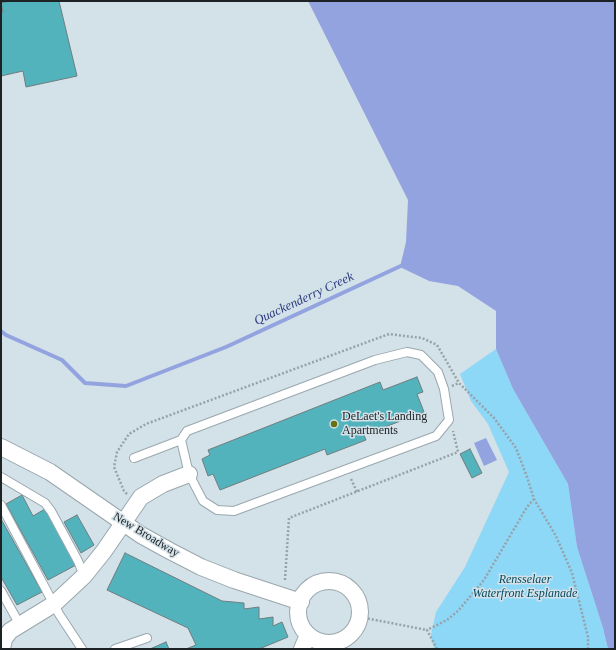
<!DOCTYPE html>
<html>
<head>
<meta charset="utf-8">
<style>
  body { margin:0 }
  #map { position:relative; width:616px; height:650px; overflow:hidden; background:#d3e1e8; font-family:Georgia,serif }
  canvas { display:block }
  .frame { position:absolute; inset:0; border:2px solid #1d2225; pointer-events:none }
</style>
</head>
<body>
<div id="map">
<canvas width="616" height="650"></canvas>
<div class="frame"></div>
</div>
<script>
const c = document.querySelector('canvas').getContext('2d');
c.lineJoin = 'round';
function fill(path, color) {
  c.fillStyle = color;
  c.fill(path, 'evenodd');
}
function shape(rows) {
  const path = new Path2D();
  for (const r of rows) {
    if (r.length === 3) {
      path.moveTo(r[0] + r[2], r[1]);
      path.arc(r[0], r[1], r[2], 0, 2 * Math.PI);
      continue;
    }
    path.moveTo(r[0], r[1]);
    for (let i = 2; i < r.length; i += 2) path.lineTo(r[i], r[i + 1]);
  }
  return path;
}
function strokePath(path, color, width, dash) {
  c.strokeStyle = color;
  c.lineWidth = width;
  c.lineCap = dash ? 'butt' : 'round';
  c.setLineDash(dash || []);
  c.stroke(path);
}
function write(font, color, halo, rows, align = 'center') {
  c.font = font + ' Georgia,serif';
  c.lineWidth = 3;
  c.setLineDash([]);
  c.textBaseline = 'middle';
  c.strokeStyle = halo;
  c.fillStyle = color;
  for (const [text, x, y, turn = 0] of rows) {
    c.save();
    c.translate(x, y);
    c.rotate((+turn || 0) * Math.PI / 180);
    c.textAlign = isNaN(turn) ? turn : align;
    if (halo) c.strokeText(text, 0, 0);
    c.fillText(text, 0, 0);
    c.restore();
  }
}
const green = shape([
  [496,349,513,389,568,484,577,547,603,628,608,649,434,649,431,635,436,612,465,567,509,472,488,424,471,401,460,374]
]);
const water = shape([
  [308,1,615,1,615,649,608,649,603,628,577,547,568,484,513,389,496,349,496,311,458,286,429,281,400,267,406,242,408,200],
  [486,438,497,460,484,466,474,443]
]);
const stream = shape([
  [1,331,6,335,62,360,85,383,126,386,226,347,405,264]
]);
const building = shape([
  [11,1,59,1,77,76,26,87,23,71,1,76,1,12,3,12,1,3,11,1],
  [417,377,423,392,417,394,424,412,364,435,366,440,327,455,325,449,220,490,213,474,208,476,202,459,210,455,208,450,380,382,383,390,417,377],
  [470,449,482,473,472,478,460,454,470,449],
  [22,495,33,516,45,509,76,565,48,580,6,504,22,495],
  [77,515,94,545,81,553,64,522,77,515],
  [1,519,42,592,17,605,1,577,1,519],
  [125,553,222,601,244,603,244,609,259,607,259,619,273,617,273,626,282,622,288,637,259,649,186,649,196,645,188,628,107,590,125,553],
  [166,642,169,649,150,649,166,642]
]);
const path = shape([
  [452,386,459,383,494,418,516,448,527,477,534,499,556,536,572,573,588,637,588,649],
  [351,479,357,492],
  [127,494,124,491,114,467,117,452,129,434,146,424,389,334,422,338,437,345,459,383],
  [285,580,289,518,458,452,453,431],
  [360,617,427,630],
  [437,649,427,630,447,620,458,611,484,580,527,507,534,499]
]);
const lane = shape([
  [407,352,421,355,438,372,444,389,449,420,436,436,234,511,217,510,203,501,189,474,181,440,187,431,375,360,407,352],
  [134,458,181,440],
  [1,477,45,503,51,511,78,561,84,576],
  [1,505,59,614,82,649],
  [1,591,20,625],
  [115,649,147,638]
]);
const street = shape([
  [1,447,50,472,141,535,170,551,201,567,234,580,301,602],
  [329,612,31],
  [2,649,4,639,10,631,54,604,84,576,104,551,141,497,163,484,189,474],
  [302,649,308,635]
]);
const markers = [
  [334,424,4,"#696e14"]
];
const poiNames = [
  ["DeLaet's Landing",342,417],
  ["Apartments",342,431]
];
const streetNames = [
  ["New Broadway",146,535,31]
];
const parkNames = [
  ["Rensselaer",525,580],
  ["Waterfront Esplanade",525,594]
];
const waterNames = [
  ["Quackenderry Creek",304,299,-25]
];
fill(green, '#8dd7f7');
fill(water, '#93a3e0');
strokePath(stream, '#93a3e0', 4);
fill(building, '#53b3bd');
strokePath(building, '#6e7d7f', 1);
strokePath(lane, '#99a7ae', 10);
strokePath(street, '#99a7ae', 18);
strokePath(path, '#97a2a8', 2.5, [2, 2]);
strokePath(lane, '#fff', 8);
strokePath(street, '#fff', 16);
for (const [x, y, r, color] of markers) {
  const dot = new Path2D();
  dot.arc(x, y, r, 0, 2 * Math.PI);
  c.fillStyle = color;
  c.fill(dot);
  strokePath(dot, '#d3e1e8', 1.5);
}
write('12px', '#1d2225', '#d3e1e8', poiNames, 'left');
write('12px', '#1d2225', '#d3e1e8', streetNames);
write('italic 12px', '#024960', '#d3e1e8', parkNames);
write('italic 13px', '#2e3a81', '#d3e1e8', waterNames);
</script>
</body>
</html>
